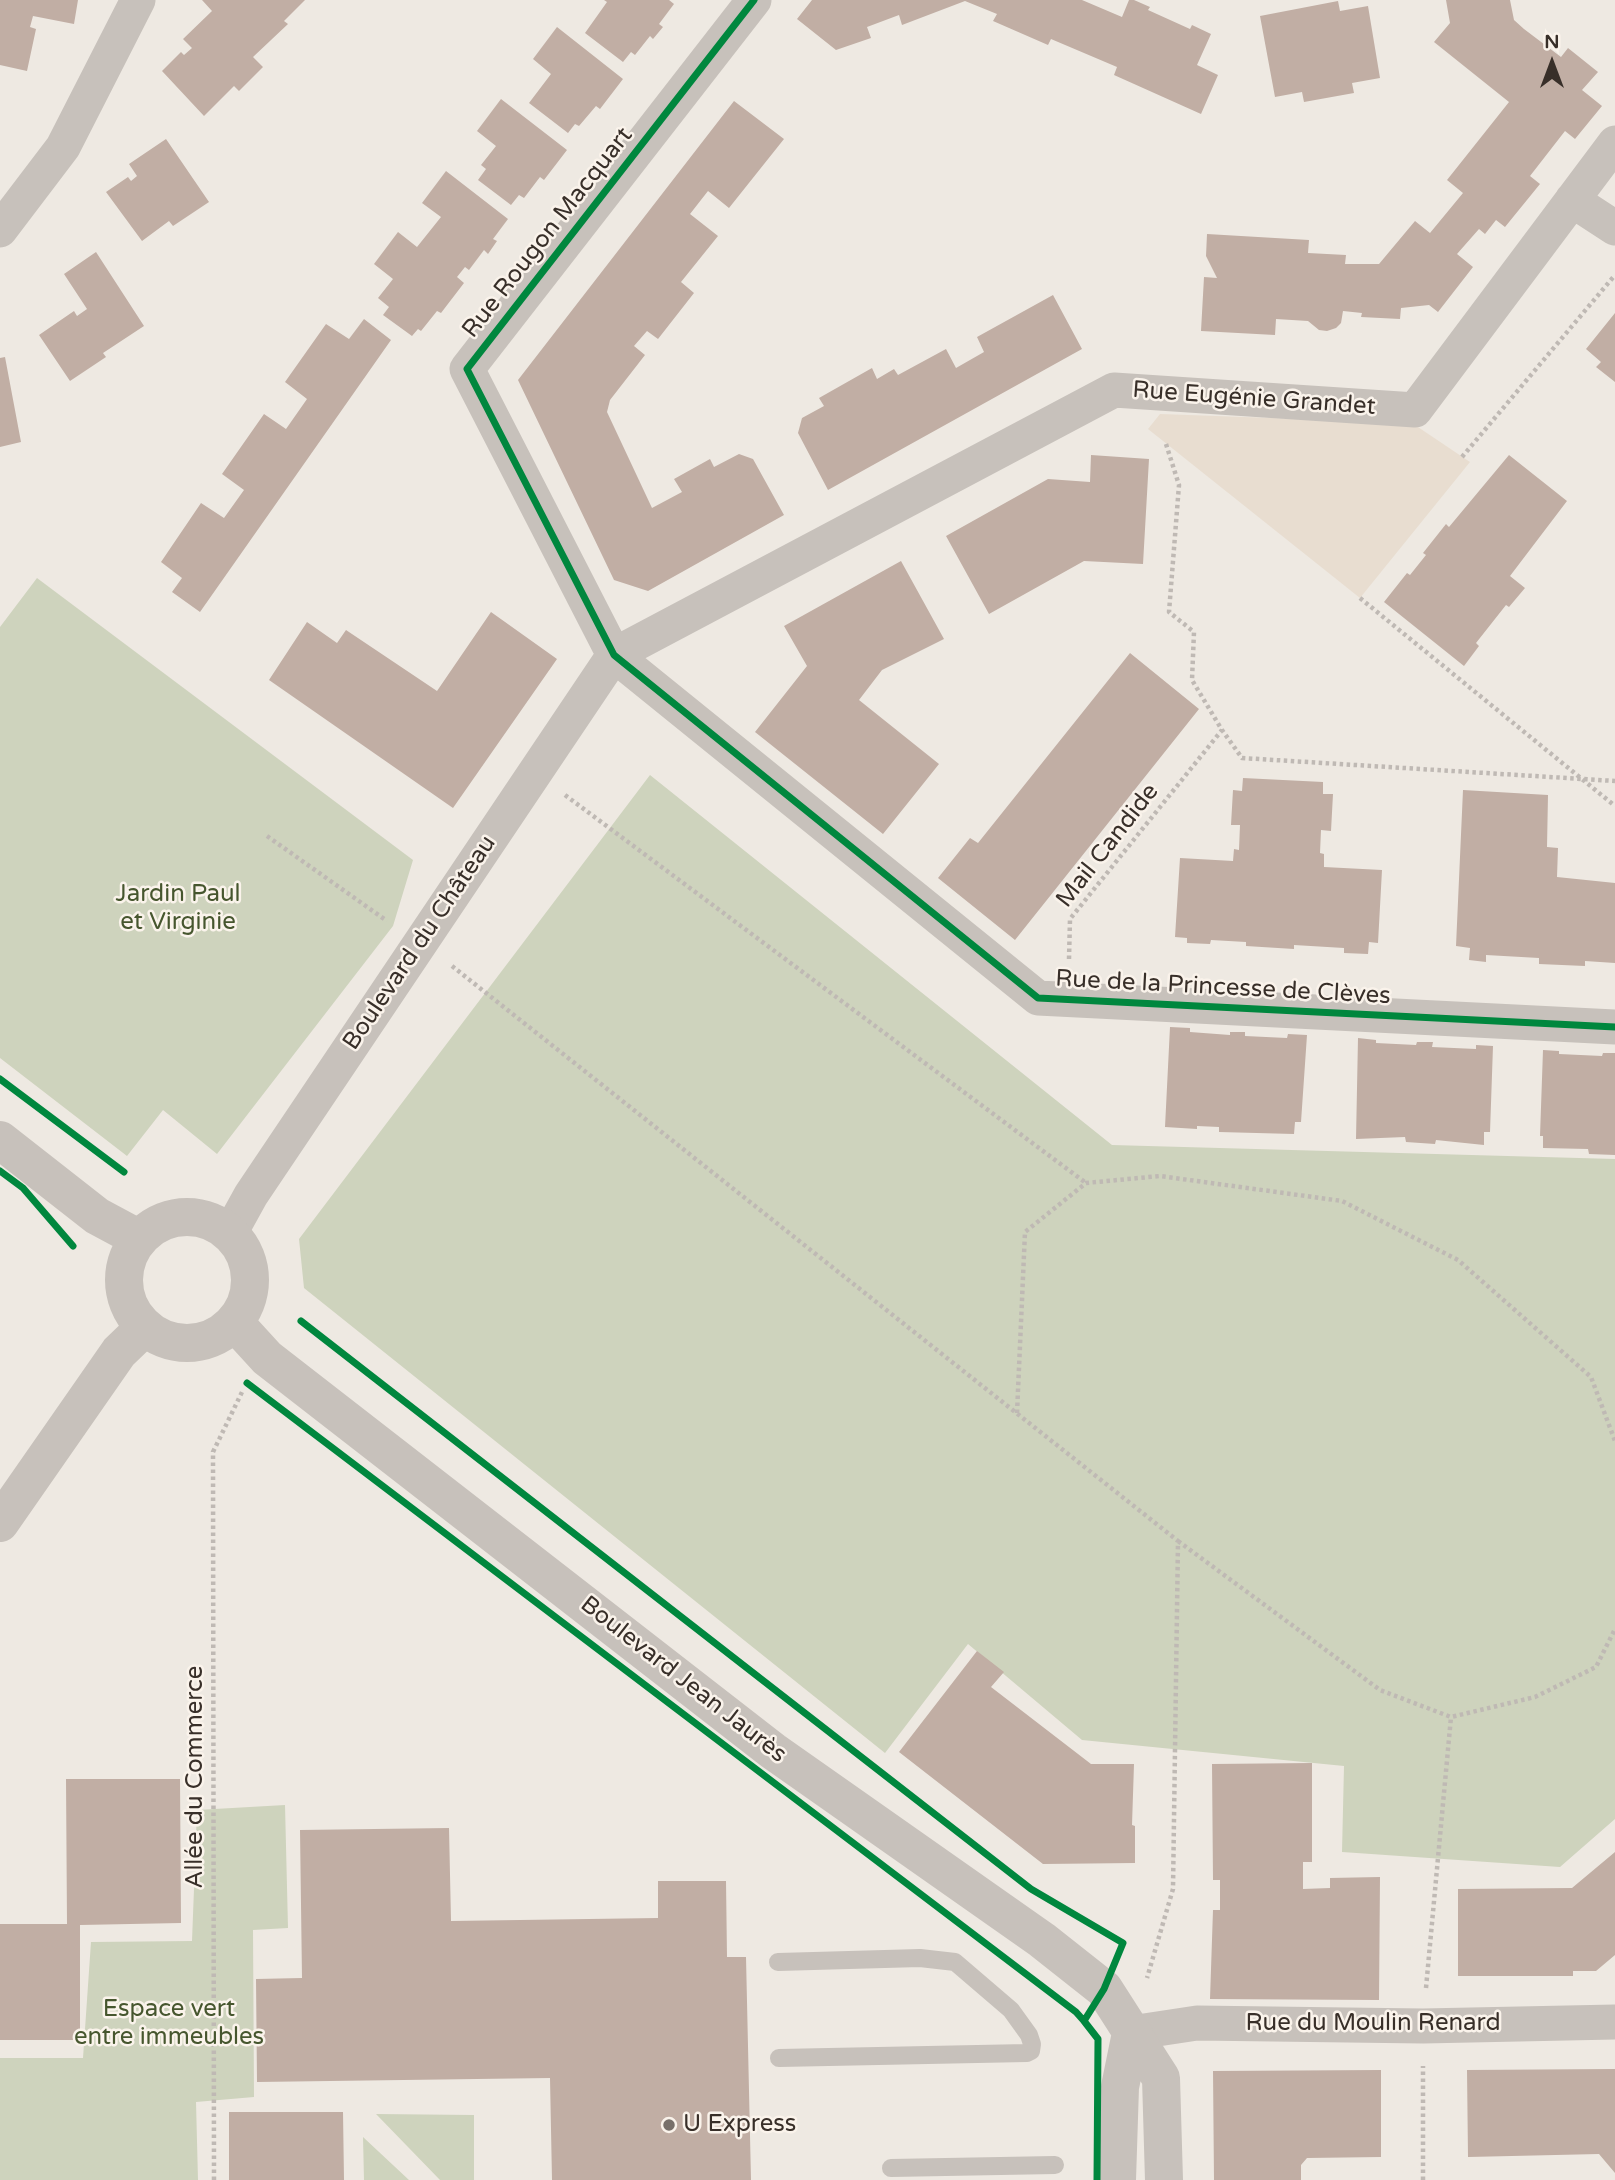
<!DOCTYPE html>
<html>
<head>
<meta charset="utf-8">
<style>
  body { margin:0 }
  #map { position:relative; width:1615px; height:2180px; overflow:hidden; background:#eee9e2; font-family:"Varela Round",sans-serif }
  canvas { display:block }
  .north { position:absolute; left:1517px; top:28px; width:70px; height:70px; -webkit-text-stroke:5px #faf3eb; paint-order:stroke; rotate:0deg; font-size:19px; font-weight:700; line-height:28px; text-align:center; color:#382f29 }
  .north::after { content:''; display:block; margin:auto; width:24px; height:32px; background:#382f29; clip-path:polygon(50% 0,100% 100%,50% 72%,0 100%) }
</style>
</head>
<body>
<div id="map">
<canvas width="1615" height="2180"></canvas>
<div class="north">N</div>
</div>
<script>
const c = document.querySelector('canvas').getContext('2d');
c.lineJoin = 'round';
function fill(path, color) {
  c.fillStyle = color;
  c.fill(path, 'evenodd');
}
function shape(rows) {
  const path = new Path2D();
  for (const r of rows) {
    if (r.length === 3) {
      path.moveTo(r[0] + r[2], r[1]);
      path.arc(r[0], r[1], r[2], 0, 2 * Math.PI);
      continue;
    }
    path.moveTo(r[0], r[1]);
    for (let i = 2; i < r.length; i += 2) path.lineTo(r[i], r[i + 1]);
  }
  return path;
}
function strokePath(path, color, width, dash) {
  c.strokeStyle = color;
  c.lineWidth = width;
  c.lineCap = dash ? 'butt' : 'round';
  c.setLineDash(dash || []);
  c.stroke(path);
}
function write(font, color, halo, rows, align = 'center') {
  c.font = font + ' "Varela Round",sans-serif';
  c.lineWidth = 5;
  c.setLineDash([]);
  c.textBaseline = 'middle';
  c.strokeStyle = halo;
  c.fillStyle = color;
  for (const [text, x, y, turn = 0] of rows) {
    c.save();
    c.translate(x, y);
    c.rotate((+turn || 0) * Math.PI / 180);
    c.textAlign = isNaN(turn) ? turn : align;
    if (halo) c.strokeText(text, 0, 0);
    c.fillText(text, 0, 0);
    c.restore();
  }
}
const green = shape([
  [37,578,413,860,393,926,217,1154,163,1110,127,1156,0,1058,0,627],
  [650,775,1112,1145,1615,1159,1615,1819,1560,1867,1342,1852,1344,1766,1082,1740,968,1644,885,1753,304,1288,299,1239],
  [285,1805,288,1928,253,1930,254,2097,196,2102,198,2180,0,2180,0,2058,83,2058,91,1942,192,1941,197,1810],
  [376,2114,474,2115,474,2180,440,2180],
  [363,2137,409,2180,364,2180]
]);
const plaza = shape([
  [1160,414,1412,423,1470,462,1360,598,1148,429]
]);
const building = shape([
  [0,0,78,0,74,24,33,16,30,27,36,29,27,71,0,65],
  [202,0,305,0,284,21,288,24,253,57,263,67,239,91,234,86,204,116,162,71,181,52,184,55,192,48,183,39,212,11],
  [604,0,669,0,674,4,659,24,663,27,653,39,650,36,635,55,631,52,623,62,585,33,607,2],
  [812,0,1082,0,1122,17,1129,0,1134,0,1150,7,1148,10,1190,29,1192,25,1211,34,1197,65,1218,75,1201,114,1114,75,1117,67,1051,39,1048,45,993,21,997,14,965,1,902,25,899,15,867,27,871,38,836,50,797,19],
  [1446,0,1510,0,1514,20,1524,29,1561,57,1568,48,1598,72,1582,90,1602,106,1575,139,1565,131,1530,176,1540,184,1505,227,1496,220,1485,234,1479,229,1457,254,1473,267,1438,312,1429,305,1401,308,1400,319,1361,317,1362,313,1343,311,1341,323,1336,328,1327,331,1319,330,1308,321,1276,319,1275,335,1201,331,1204,277,1217,278,1206,256,1207,234,1309,240,1308,253,1346,255,1345,264,1379,264,1415,221,1430,233,1463,193,1447,180,1509,102,1434,42,1450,23],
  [1338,1,1340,11,1368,6,1380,78,1352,83,1354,93,1304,102,1302,92,1275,97,1260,16],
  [557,27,623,79,600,109,596,106,579,126,575,124,568,133,529,103,551,74,533,59],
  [501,99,567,150,544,180,540,177,524,198,519,195,511,205,478,180,486,169,481,165,496,146,477,131],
  [734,101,784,139,729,208,708,191,690,214,718,236,681,282,694,293,658,339,647,331,634,346,645,355,610,400,607,412,652,508,682,492,674,479,710,459,714,467,739,454,753,459,784,515,648,591,614,580,518,380],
  [166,139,209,202,173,226,169,221,142,241,106,192,128,177,131,181,137,176,129,164],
  [446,171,508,219,493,239,497,241,488,254,484,250,469,270,465,267,457,277,464,283,441,313,437,311,421,331,418,329,412,336,383,315,389,307,378,298,393,279,374,264,398,232,417,247,441,217,422,203],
  [96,252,144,326,103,353,106,357,70,381,39,335,74,311,77,316,87,309,64,274],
  [1053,295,1082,349,828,490,798,433,802,418,824,406,819,398,872,368,877,379,894,369,898,375,946,349,956,368,984,352,977,337],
  [1615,313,1615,382,1596,367,1601,362,1586,349],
  [364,319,391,340,200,612,172,592,182,578,161,562,201,503,224,518,244,490,222,474,264,414,286,429,307,399,285,382,326,324,349,339],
  [5,357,21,442,0,447,0,358],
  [1091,455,1149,459,1143,564,1084,561,989,614,946,536,1048,479,1090,482],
  [1509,455,1567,501,1510,576,1525,588,1509,607,1506,605,1476,643,1479,646,1464,666,1384,602,1407,573,1410,575,1426,555,1423,553,1446,524,1449,527],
  [901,561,944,639,882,670,859,700,939,764,883,834,755,732,807,666,784,626],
  [491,612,557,659,453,808,269,680,307,622,337,643,346,630,437,691],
  [1130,653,1199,709,1015,940,938,878,970,838,978,843],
  [1243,778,1323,782,1323,794,1333,794,1331,831,1321,830,1320,853,1324,854,1324,867,1382,870,1378,943,1369,942,1368,954,1344,953,1344,948,1294,945,1294,949,1246,946,1246,942,1211,940,1210,944,1187,943,1187,938,1175,937,1180,858,1233,861,1234,849,1239,850,1240,825,1231,825,1233,790,1242,791],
  [1463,790,1548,795,1547,847,1558,848,1557,877,1615,883,1615,963,1585,961,1585,966,1539,964,1539,958,1486,955,1486,962,1469,960,1470,948,1456,946],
  [1170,1027,1190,1028,1190,1032,1230,1035,1230,1032,1245,1032,1245,1036,1287,1038,1288,1034,1307,1035,1301,1122,1295,1122,1294,1134,1219,1132,1219,1127,1197,1126,1197,1129,1165,1127],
  [1358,1038,1376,1040,1376,1043,1416,1045,1417,1042,1433,1042,1432,1047,1476,1049,1476,1045,1493,1046,1490,1132,1484,1132,1484,1145,1436,1140,1435,1144,1406,1142,1405,1137,1356,1139],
  [1543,1050,1559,1051,1559,1054,1602,1056,1603,1053,1615,1053,1615,1155,1589,1154,1588,1149,1543,1148,1543,1136,1540,1136],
  [977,1651,1004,1672,991,1687,1091,1764,1134,1764,1132,1825,1135,1826,1135,1863,1043,1864,899,1752],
  [1312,1763,1312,1862,1303,1862,1303,1889,1330,1888,1330,1878,1380,1877,1379,2000,1210,1999,1213,1910,1220,1910,1220,1880,1213,1880,1212,1764],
  [66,1779,180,1779,181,1923,80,1925,80,2040,0,2040,0,1924,67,1924],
  [449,1828,451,1921,658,1918,658,1881,726,1881,727,1957,746,1957,751,2180,552,2180,550,2078,257,2082,256,1979,302,1978,300,1830],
  [1615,1852,1615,1955,1596,1971,1573,1971,1573,1976,1458,1976,1458,1889,1572,1888],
  [1615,2069,1615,2173,1599,2154,1468,2157,1467,2070],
  [1381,2070,1381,2157,1307,2158,1301,2165,1301,2180,1214,2180,1213,2071],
  [229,2112,343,2112,344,2180,229,2180]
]);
const path = shape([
  [1166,444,1179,485,1169,612,1194,632,1192,680,1222,730,1242,758,1615,781],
  [1462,457,1615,275],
  [1360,598,1615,806],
  [565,795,1086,1183],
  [267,836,387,921],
  [1069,959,1070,919,1222,730],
  [452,966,1178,1541,1173,1889,1147,1978],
  [1017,1413,1025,1232,1086,1183,1160,1176,1342,1201,1458,1260,1591,1377,1615,1441],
  [1178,1541,1380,1690,1451,1717,1535,1697,1596,1667,1615,1629],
  [1426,1988,1451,1717],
  [214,2180,213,1452,243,1390],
  [1423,2180,1423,2066]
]);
const service = shape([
  [778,1962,920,1958,955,1962,1011,2010,1029,2035,1032,2044,1031,2051,1027,2053,779,2058],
  [891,2168,1055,2165]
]);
const minor = shape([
  [754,0,467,369,614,655,1038,998,1615,1027],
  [1572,200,1615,228],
  [0,230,63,147,138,0],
  [230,1233,251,1195,614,655,1114,390,1415,410,1615,143],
  [1131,2033,1197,2023,1423,2026,1615,2022]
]);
const tertiary = shape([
  [0,1140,97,1216,138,1238],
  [187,1280,63],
  [235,1323,267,1358,773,1751,1042,1940,1104,1989,1161,2078,1164,2180],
  [0,1523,119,1352,145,1327],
  [1117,2180,1120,2087,1131,2033]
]);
const cycleway = shape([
  [754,0,467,369,614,655,1038,998,1615,1027],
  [0,1079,124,1172],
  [0,1171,23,1188,73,1246],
  [247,1383,1076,2012,1084,2021,1104,1989,1123,1943,1031,1889,301,1321],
  [1084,2021,1098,2039,1097,2180]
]);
const markers = [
  [669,2125,7,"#78706a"]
];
const streetNames = [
  ["Rue Rougon Macquart",548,233,-52],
  ["Rue Eugénie Grandet",1254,399,4],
  ["Mail Candide",1108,846,-52],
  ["Boulevard du Château",420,943,-56],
  ["Rue de la Princesse de Clèves",1223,988,3],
  ["Boulevard Jean Jaurès",683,1680,38],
  ["Allée du Commerce",196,1777,-90],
  ["Rue du Moulin Renard",1373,2024]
];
const parkNames = [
  ["Jardin Paul",178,895],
  ["et Virginie",178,923],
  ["Espace vert",169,2010],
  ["entre immeubles",169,2038]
];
const poiNames = [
  ["U Express",683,2125]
];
fill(green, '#ced3bd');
fill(plaza, '#e8ddd0');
fill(building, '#c1aea4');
strokePath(path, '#bfb9b4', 4.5, [3.5, 3.5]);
strokePath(service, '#c7c1bb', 18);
strokePath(minor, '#c7c1bb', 35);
strokePath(tertiary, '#c7c1bb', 38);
strokePath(cycleway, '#00873e', 7);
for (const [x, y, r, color] of markers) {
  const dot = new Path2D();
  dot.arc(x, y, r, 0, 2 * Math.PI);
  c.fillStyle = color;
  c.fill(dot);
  strokePath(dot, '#faf3eb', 2.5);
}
write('24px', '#382f29', '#faf3eb', streetNames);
write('24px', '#46562e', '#faf3eb', parkNames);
write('24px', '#382f29', '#faf3eb', poiNames, 'left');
</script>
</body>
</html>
